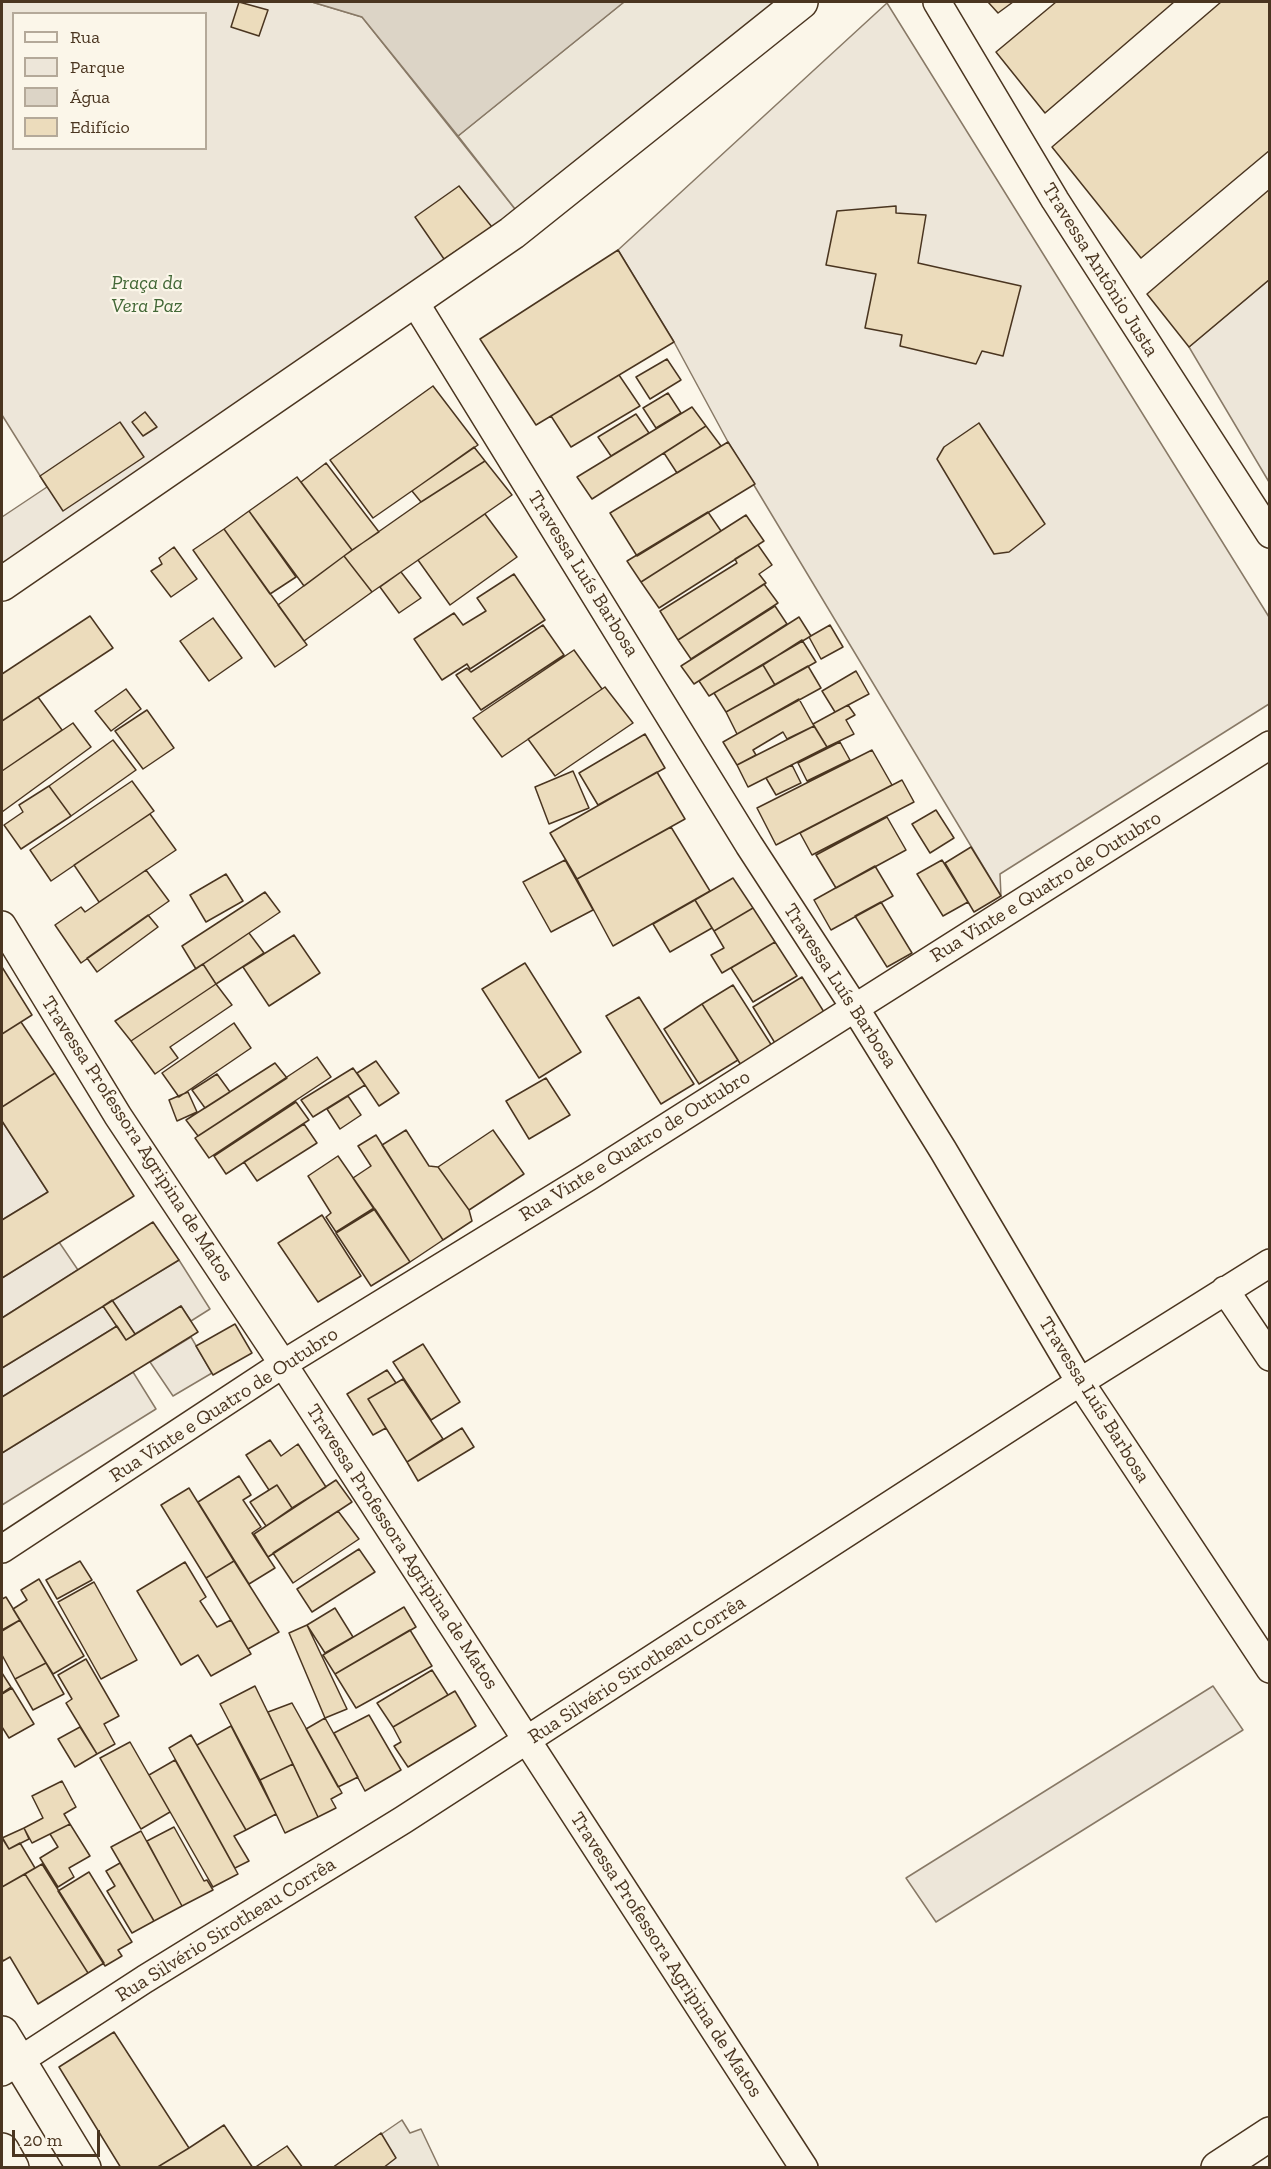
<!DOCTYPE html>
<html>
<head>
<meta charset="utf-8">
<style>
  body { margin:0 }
  #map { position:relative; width:1271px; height:2169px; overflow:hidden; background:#fbf6e9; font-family:"Zilla Slab",serif }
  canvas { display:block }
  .frame { position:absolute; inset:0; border:3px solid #4a3520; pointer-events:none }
  .legend { position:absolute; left:12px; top:12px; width:195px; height:138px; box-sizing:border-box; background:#fbf6e9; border:2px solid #b4a999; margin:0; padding:8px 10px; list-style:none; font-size:18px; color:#4a3520 }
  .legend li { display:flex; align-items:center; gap:12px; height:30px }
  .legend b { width:30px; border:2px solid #b4a999 }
  .scale { position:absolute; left:12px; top:2130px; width:88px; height:27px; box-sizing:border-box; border:3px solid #4a3520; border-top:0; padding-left:8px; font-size:18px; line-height:21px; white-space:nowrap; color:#4a3520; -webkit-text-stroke:4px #fbf6e9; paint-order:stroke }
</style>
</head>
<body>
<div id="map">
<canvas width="1271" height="2169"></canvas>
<div class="frame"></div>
<ul class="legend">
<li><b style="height:8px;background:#fbf6e9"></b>Rua</li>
<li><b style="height:16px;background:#ede6d9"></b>Parque</li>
<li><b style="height:16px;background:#dcd4c6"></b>Água</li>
<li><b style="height:16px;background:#ecdcbc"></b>Edifício</li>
</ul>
<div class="scale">20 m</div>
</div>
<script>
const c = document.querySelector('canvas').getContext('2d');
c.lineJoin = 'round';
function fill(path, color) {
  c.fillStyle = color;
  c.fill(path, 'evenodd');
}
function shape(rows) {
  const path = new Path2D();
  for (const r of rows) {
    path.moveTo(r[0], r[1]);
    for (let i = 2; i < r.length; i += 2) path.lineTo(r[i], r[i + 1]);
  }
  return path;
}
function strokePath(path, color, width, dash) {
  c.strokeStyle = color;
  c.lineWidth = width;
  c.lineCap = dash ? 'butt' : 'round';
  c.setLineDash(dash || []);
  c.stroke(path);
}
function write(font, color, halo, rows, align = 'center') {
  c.font = font + ' "Zilla Slab",serif';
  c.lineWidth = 4.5;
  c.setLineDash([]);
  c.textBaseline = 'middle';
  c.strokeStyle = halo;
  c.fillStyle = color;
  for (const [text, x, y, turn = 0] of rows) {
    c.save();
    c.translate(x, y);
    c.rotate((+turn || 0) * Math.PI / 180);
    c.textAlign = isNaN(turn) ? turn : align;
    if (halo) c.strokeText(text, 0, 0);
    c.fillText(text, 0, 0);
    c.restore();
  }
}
const green = shape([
  [2,2,312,2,362,17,519,214,2,572,2,517,47,487,2,415,2,2],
  [14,14,206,14,206,148,14,148,14,14],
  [887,3,1269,617,1269,704,1000,874,1001,896,728,442,674,342,618,250,887,3],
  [1269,280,1269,279,1269,482,1189,347,1269,280],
  [2,1121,48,1192,2,1220,2,1121],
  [59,1242,78,1270,2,1318,2,1278,59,1242],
  [179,1260,210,1309,191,1321,181,1306,135,1334,112,1300,179,1260],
  [103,1306,117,1326,2,1397,2,1368,103,1306],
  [191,1337,212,1373,173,1396,150,1362,191,1337],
  [133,1372,156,1409,2,1505,2,1453,133,1372],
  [1213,1686,1243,1730,936,1922,906,1878,1213,1686]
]);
const parking = shape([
  [624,2,784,2,519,214,458,136,624,2],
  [402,2120,410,2133,421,2129,439,2167,332,2168,402,2120]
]);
const water = shape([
  [312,2,624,2,458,136,362,17,312,2]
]);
const building = shape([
  [239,2,268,10,259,36,231,27,239,2],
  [988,2,1013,2,998,13,988,2],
  [1056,2,1174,2,1045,113,996,52,1056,2],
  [1221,2,1270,2,1270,150,1141,258,1052,147,1221,2],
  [459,186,492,227,444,259,415,217,459,186],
  [1270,189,1270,279,1189,347,1147,294,1270,189],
  [896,206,896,213,926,215,918,263,1021,286,1003,356,982,351,976,364,900,346,902,335,865,328,876,274,826,265,837,211,896,206],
  [618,250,674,342,536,425,480,339,618,250],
  [667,359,681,380,650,399,636,377,667,359],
  [619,375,640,406,571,447,551,416,619,375],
  [433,386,478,445,373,518,330,460,433,386],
  [668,393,681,413,656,428,643,408,668,393],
  [692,407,706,426,592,499,577,477,692,407],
  [145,412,157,427,143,436,132,422,145,412],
  [636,414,649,433,611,456,598,437,636,414],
  [120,422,144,457,63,511,40,476,120,422],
  [979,423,1045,524,1009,552,994,554,937,459,944,447,979,423],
  [706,426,721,446,677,473,664,453,706,426],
  [728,442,755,484,637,556,610,513,728,442],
  [474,447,485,461,421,502,412,491,474,447],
  [485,461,512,495,372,592,344,556,421,502,485,461],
  [326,463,379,532,352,550,301,482,326,463],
  [297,477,352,550,304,586,249,511,297,477],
  [249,511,296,577,270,594,224,529,249,511],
  [708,512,721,531,641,582,627,561,708,512],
  [485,514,517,557,450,605,418,560,485,514],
  [746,515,764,541,659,608,641,582,746,515],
  [224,529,307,645,275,667,193,550,224,529],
  [758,545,772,565,759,574,766,583,678,640,660,611,737,563,735,559,758,545],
  [174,547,197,579,171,597,151,571,162,564,159,558,174,547],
  [344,556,372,592,304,641,278,605,344,556],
  [401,572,421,598,399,613,380,587,401,572],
  [514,574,545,620,470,669,467,664,442,680,414,639,454,613,463,625,486,611,477,598,514,574],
  [764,584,778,603,691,659,678,640,764,584],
  [775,606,787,624,694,684,681,666,775,606],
  [90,616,113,648,2,721,2,674,90,616],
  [799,617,811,636,709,696,699,681,799,617],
  [213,618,242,658,209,681,180,641,213,618],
  [543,625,564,655,481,710,456,675,467,668,471,672,543,625],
  [830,625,843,647,821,659,809,637,830,625],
  [802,640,816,662,775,685,763,665,802,640],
  [574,650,602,689,502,757,473,718,574,650],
  [763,665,775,685,726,712,714,693,763,665],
  [808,666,821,688,737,734,726,712,808,666],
  [856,671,869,694,835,712,822,691,856,671],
  [605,687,633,723,555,776,528,739,605,687],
  [126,689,141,709,111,731,95,711,126,689],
  [38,697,62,730,2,771,2,721,38,697],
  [799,699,814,726,787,739,783,732,753,750,756,755,737,765,723,742,799,699],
  [848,705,855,715,846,720,854,734,827,747,813,724,848,705],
  [147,710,174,748,143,769,115,731,147,710],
  [73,723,91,747,2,812,2,771,73,723],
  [814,726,827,747,748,787,737,765,814,726],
  [645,734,665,768,598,805,579,773,645,734],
  [113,740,136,770,71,816,49,786,113,740],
  [840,742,850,760,807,781,798,763,840,742],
  [872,750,892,785,776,845,757,808,872,750],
  [792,765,801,783,776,795,766,778,792,765],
  [573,771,589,808,549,824,535,787,573,771],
  [657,772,685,819,577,879,550,833,657,772],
  [902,780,914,802,812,855,800,833,902,780],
  [132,781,154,811,51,881,30,850,132,781],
  [49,786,71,816,21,849,4,825,23,812,19,805,49,786],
  [936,810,954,838,930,853,912,824,936,810],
  [150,814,176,850,99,902,74,865,150,814],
  [887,817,906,850,836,888,816,855,887,817],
  [671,827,710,891,613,946,577,879,671,827],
  [971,847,1001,896,974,912,945,863,971,847],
  [565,860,593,910,551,932,523,882,565,860],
  [942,860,968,902,943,916,917,874,942,860],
  [875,866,893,896,831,930,814,900,875,866],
  [146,870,169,901,81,963,55,925,81,907,85,912,146,870],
  [226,874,243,901,206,922,190,895,226,874],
  [733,878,753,908,714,931,695,900,733,878],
  [265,892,280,912,196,969,182,946,265,892],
  [695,900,712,928,670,952,653,924,695,900],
  [881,902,912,953,887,967,855,916,881,902],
  [753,908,775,942,722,973,711,955,724,948,714,931,753,908],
  [148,915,158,927,97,972,87,958,148,915],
  [249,933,264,953,216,984,203,964,249,933],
  [294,935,320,973,269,1006,243,967,294,935],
  [775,942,797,976,753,1002,731,968,775,942],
  [525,963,581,1052,539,1078,482,989,525,963],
  [203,964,216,984,131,1041,115,1021,203,964],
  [2,967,32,1015,2,1034,2,967],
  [802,977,824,1012,778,1048,753,1007,802,977],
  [216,984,232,1005,170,1047,178,1058,155,1074,131,1041,216,984],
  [733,985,772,1046,741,1065,702,1004,733,985],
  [639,997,694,1084,661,1104,606,1016,639,997],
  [702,1004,738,1060,699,1084,664,1029,702,1004],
  [21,1022,55,1073,2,1107,2,1034,21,1022],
  [234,1023,251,1048,179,1097,162,1073,234,1023],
  [317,1057,331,1077,209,1158,195,1138,317,1057],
  [376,1061,399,1093,379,1106,357,1073,376,1061],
  [275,1063,287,1078,198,1136,186,1120,275,1063],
  [353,1068,365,1085,313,1117,301,1100,353,1068],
  [55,1073,134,1196,2,1278,2,1220,48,1192,2,1121,2,1107,55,1073],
  [217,1074,230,1092,205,1108,192,1090,217,1074],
  [546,1078,570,1115,529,1139,506,1101,546,1078],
  [188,1092,197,1112,177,1121,169,1100,188,1092],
  [348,1096,361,1115,340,1129,327,1109,348,1096],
  [296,1102,309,1120,226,1174,214,1156,296,1102],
  [304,1124,317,1143,257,1181,244,1162,304,1124],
  [406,1130,429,1166,438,1167,469,1210,472,1221,443,1240,382,1145,406,1130],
  [493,1130,524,1174,469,1210,438,1167,493,1130],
  [376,1135,443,1240,410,1262,353,1178,371,1166,358,1146,376,1135],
  [338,1156,374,1208,336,1232,326,1217,331,1213,308,1176,338,1156],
  [375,1209,410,1262,371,1286,336,1233,375,1209],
  [322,1215,361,1276,318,1302,278,1243,322,1215],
  [153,1222,179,1260,2,1368,2,1318,153,1222],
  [112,1300,135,1334,126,1340,103,1306,112,1300],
  [181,1306,198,1332,2,1453,2,1397,117,1326,126,1340,181,1306],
  [235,1324,252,1353,213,1375,196,1346,235,1324],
  [423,1344,460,1402,431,1420,393,1362,423,1344],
  [387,1370,396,1383,368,1399,386,1428,373,1435,347,1394,387,1370],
  [403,1379,443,1439,407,1462,368,1399,403,1379],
  [462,1428,474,1447,418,1481,407,1462,462,1428],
  [270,1440,281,1456,298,1444,326,1487,292,1508,277,1485,269,1490,246,1455,270,1440],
  [239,1476,251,1495,243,1500,261,1527,252,1533,275,1568,249,1584,198,1502,239,1476],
  [336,1480,352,1502,268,1557,254,1534,336,1480],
  [277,1485,292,1508,266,1526,250,1502,277,1485],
  [189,1488,234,1561,206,1578,161,1505,189,1488],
  [338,1511,359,1539,293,1583,273,1553,338,1511],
  [359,1549,375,1572,312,1612,297,1589,359,1549],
  [80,1561,92,1580,57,1599,46,1580,80,1561],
  [234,1561,279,1632,248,1649,206,1578,234,1561],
  [185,1562,206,1597,200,1601,217,1627,231,1620,251,1654,211,1676,198,1655,181,1665,137,1591,185,1562],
  [39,1579,84,1656,53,1674,13,1609,27,1600,21,1590,39,1579],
  [94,1582,137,1660,101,1679,58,1602,94,1582],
  [6,1597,20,1620,2,1630,2,1599,6,1597],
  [404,1607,416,1627,335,1674,323,1655,404,1607],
  [335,1608,353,1637,325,1653,307,1625,335,1608],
  [20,1620,46,1663,15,1679,2,1655,2,1631,20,1620],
  [307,1625,347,1709,325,1718,289,1633,307,1625],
  [410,1630,432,1666,356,1708,335,1674,410,1630],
  [86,1659,119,1716,104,1724,115,1744,97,1754,66,1703,72,1699,58,1675,86,1659],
  [46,1663,64,1694,33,1710,15,1679,46,1663],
  [432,1670,448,1695,393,1727,377,1703,432,1670],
  [2,1673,11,1687,2,1693,2,1673],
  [255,1686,293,1764,260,1780,220,1704,255,1686],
  [12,1688,34,1724,9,1738,2,1727,2,1694,12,1688],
  [455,1691,476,1726,408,1767,394,1746,401,1742,393,1727,455,1691],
  [292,1703,342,1793,331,1799,336,1808,318,1817,268,1712,292,1703],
  [369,1715,401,1770,365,1791,334,1733,369,1715],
  [325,1718,358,1777,338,1787,306,1729,325,1718],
  [231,1726,276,1814,246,1830,197,1745,231,1726],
  [80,1727,97,1754,75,1767,58,1739,80,1727],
  [191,1735,246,1830,234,1836,249,1861,235,1868,169,1748,191,1735],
  [130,1742,170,1812,141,1829,100,1758,130,1742],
  [175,1760,238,1874,213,1887,149,1775,175,1760],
  [293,1764,318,1817,285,1833,260,1780,293,1764],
  [62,1781,76,1807,64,1814,70,1824,32,1843,24,1828,43,1818,32,1796,62,1781],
  [70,1824,90,1856,69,1868,74,1877,58,1887,40,1858,58,1847,50,1834,70,1824],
  [174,1827,204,1881,207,1880,213,1890,182,1906,147,1841,174,1827],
  [24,1828,29,1839,9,1849,2,1838,24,1828],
  [141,1831,182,1906,154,1921,111,1847,141,1831],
  [2,1837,9,1849,20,1843,35,1868,2,1887,2,1837],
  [120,1863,154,1921,132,1933,107,1891,115,1886,106,1871,120,1863],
  [42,1864,104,1963,88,1973,25,1874,42,1864],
  [89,1872,132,1942,118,1950,122,1956,105,1966,58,1891,89,1872],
  [25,1874,88,1973,38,2004,10,1957,3,1961,2,1958,2,1887,25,1874],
  [114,2032,189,2148,156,2168,121,2168,59,2067,114,2032],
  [224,2125,253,2168,156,2168,189,2148,224,2125],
  [381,2133,396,2158,383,2168,332,2168,381,2133],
  [287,2146,303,2168,254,2168,287,2146]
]);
const minor = shape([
  [937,2,1055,200,1270,534],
  [414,301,749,845,855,1008,943,1150,1080,1382,1270,1669],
  [2,925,118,1116,283,1364,804,2168],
  [1225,1290,1270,1357],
  [2,1549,283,1364,588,1177,1270,745],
  [2,2072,145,1979,403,1820,1080,1382,1270,1263]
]);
const tertiary = shape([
  [2,584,512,233,801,2]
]);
const secondary = shape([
  [1218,2168,1270,2134]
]);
const trunk = shape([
  [2,2033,84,2168],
  [2,2150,12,2168]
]);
const streetNames = [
  ["Travessa Antônio Justa",1100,270,58],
  ["Travessa Luís Barbosa",583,574,58],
  ["Rua Vinte e Quatro de Outubro",1046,887,-32],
  ["Travessa Luís Barbosa",840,986,57],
  ["Travessa Professora Agripina de Matos",137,1139,57],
  ["Rua Vinte e Quatro de Outubro",635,1146,-32],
  ["Travessa Luís Barbosa",1094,1400,58],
  ["Rua Vinte e Quatro de Outubro",224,1405,-33],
  ["Travessa Professora Agripina de Matos",402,1547,57],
  ["Rua Silvério Sirotheau Corrêa",637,1670,-33],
  ["Rua Silvério Sirotheau Corrêa",226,1930,-32],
  ["Travessa Professora Agripina de Matos",666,1955,57]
];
const parkNames = [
  ["Praça da",147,283],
  ["Vera Paz",147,306]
];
fill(green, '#ede6d9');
strokePath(green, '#887966', 1.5);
fill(parking, '#ede7d9');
strokePath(parking, '#887966', 1.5);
fill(water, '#dcd4c6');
strokePath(water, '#887966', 1.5);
fill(building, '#ecdcbc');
strokePath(building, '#4a3520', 1.5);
strokePath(minor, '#4a3520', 30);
strokePath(tertiary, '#4a3520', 36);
strokePath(secondary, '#4a3520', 36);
strokePath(trunk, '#4a3520', 36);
strokePath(minor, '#fbf6e9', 27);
strokePath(tertiary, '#fbf6e9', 33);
strokePath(secondary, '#fbf6e9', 33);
strokePath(trunk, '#fbf6e9', 33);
write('20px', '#4a3520', '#fbf6e9', streetNames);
write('italic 20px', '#436837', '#fbf6e9', parkNames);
</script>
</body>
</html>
